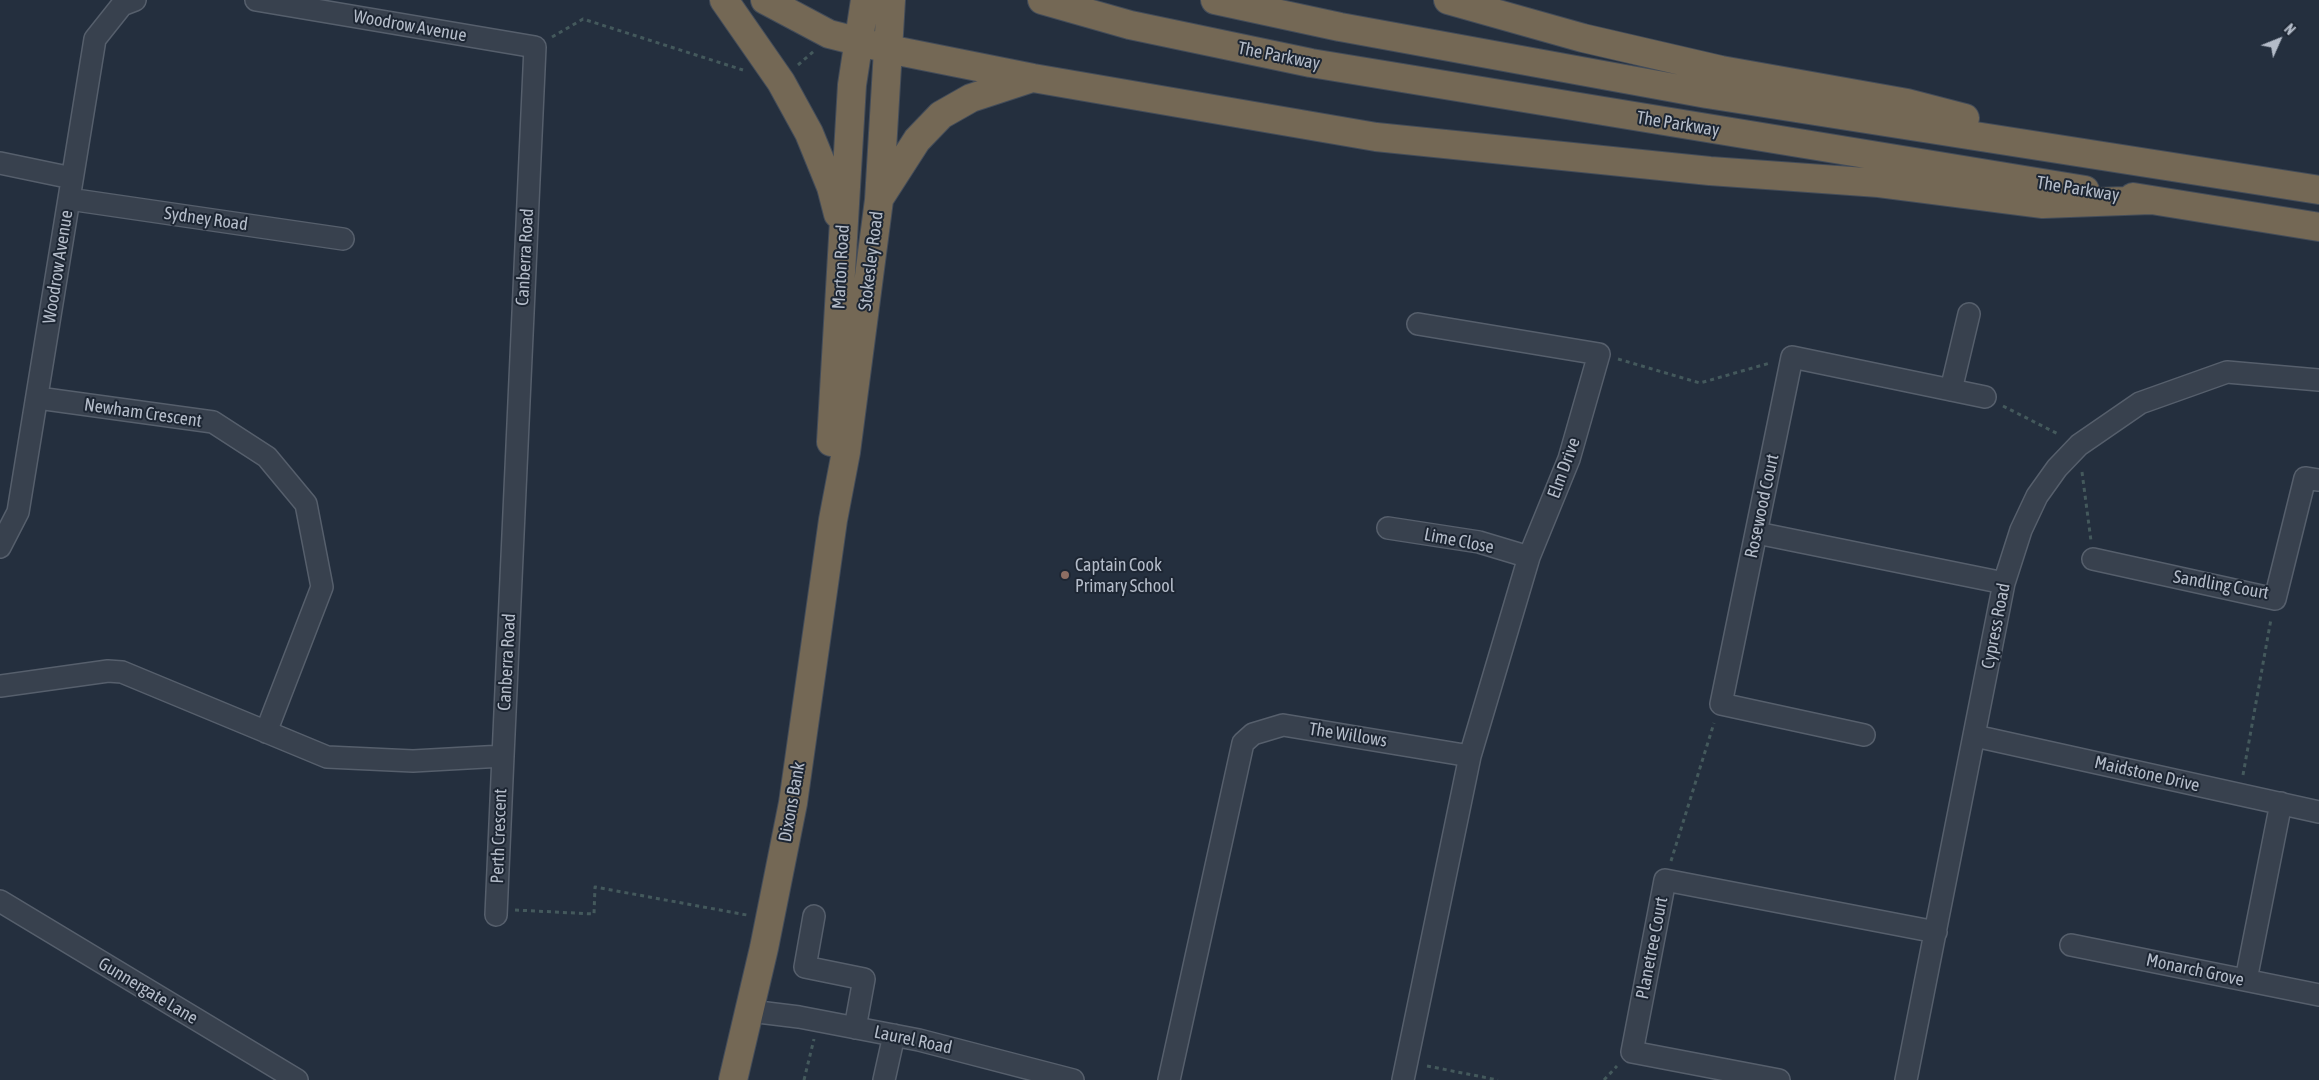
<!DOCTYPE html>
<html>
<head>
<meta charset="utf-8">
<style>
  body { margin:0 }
  #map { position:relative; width:2319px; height:1080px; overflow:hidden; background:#242f3e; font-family:"Asap Condensed",sans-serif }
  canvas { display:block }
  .north { position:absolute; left:2254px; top:15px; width:50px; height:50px; -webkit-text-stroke:4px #1d2633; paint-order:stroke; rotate:46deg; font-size:14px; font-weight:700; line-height:20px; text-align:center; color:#b4bcc9 }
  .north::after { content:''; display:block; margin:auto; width:18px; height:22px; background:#b4bcc9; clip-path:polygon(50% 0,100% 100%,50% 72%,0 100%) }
</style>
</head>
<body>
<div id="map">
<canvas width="2319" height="1080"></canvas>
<div class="north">N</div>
</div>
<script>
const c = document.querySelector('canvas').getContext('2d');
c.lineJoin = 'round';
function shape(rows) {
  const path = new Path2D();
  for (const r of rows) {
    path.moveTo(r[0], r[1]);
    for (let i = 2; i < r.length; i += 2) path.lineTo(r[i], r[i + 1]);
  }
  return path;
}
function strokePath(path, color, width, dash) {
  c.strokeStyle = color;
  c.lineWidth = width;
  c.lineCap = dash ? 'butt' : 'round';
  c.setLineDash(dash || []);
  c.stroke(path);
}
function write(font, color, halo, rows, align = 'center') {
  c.font = font + ' "Asap Condensed",sans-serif';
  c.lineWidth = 4;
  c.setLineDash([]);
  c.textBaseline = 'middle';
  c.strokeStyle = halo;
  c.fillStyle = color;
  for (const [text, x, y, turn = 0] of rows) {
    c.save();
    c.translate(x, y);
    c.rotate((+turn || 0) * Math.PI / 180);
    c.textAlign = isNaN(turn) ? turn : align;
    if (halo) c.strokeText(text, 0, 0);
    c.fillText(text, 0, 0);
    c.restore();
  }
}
const path = shape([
  [552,37,583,19,743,70],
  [798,65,814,51],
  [1618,359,1700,383,1770,363],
  [2003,406,2060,435],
  [2082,472,2091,541],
  [2243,775,2271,619],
  [1671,861,1714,723],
  [515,910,594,914,595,887,747,915],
  [1427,1066,1498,1080],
  [804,1080,814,1039],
  [1604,1080,1617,1066]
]);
const minor = shape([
  [0,163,72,178],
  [69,199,343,239],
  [1418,324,1599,354,1569,459,1529,557,1470,756],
  [1951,390,1969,314],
  [38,398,213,422,267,457,306,504,322,587,266,732],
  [1388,528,1479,542,1529,557],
  [1757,533,2004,583],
  [0,547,18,512,95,39,122,5,135,0],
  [2093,559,2275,599,2305,478,2319,480],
  [0,686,108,671,122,672,327,757,413,761,503,756,535,47,256,0],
  [1864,735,1721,704,1792,357,1985,397],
  [1975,736,2319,812],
  [0,901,297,1080],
  [496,915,503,756],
  [814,916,805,967,864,979,855,1028],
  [2071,945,2319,995],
  [2246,980,2281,803],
  [750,1011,799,1017,919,1040,1073,1080],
  [884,1080,894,1035],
  [1169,1080,1243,743,1253,734,1283,725,1470,756,1403,1080],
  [1779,1080,1632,1052,1665,880,1936,932],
  [1906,1080,2004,583,2021,530,2037,496,2057,468,2079,445,2140,403,2227,372,2319,380]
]);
const highway = shape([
  [724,0,781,82,809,133,831,187,838,214],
  [765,0,829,34,888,49,1033,78,1376,137,1710,171,1879,183,2043,204,2151,200],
  [1042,0,1130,25,1311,63,2085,190],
  [1215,0,1340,27,1707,94,2319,190],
  [1448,0,1583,38,1721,70,1907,103,1965,118],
  [881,196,917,140,941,115,971,98,1029,79],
  [2133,197,2319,227],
  [831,442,852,85,865,0],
  [733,1080,764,948,793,803,833,520,846,452,879,200,891,0]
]);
const markers = [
  [1065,575,5,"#8d6e63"]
];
const streetNames = [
  ["Woodrow Avenue",410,26,10],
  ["The Parkway",1279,56,11],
  ["The Parkway",1678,124,9],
  ["The Parkway",2078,189,9],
  ["Sydney Road",206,219,8],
  ["Canberra Road",525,257,-87],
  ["Stokesley Road",871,261,-83],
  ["Woodrow Avenue",58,267,-81],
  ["Marton Road",841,267,-87],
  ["Newham Crescent",143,413,8],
  ["Elm Drive",1564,468,-70],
  ["Rosewood Court",1762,506,-78],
  ["Lime Close",1459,541,11],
  ["Sandling Court",2221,585,10],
  ["Cypress Road",1996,626,-79],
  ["Canberra Road",507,662,-87],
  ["The Willows",1348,735,9],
  ["Maidstone Drive",2147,774,13],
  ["Dixons Bank",792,802,-80],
  ["Perth Crescent",499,836,-88],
  ["Planetree Court",1652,948,-79],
  ["Monarch Grove",2195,970,12],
  ["Gunnergate Lane",148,991,31],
  ["Laurel Road",913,1040,12]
];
const poiNames = [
  ["Captain Cook",1075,565],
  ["Primary School",1075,586]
];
strokePath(minor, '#565f6c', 24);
strokePath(highway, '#434c59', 30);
strokePath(path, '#44595c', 3, [4, 4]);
strokePath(minor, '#38414e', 21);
strokePath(highway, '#746855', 28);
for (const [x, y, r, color] of markers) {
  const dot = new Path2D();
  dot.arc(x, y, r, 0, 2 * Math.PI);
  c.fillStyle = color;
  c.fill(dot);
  strokePath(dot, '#1d2633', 2);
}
write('18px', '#b4bcc9', '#1d2633', streetNames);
write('18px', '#b4bcc9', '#1d2633', poiNames, 'left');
</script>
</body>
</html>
